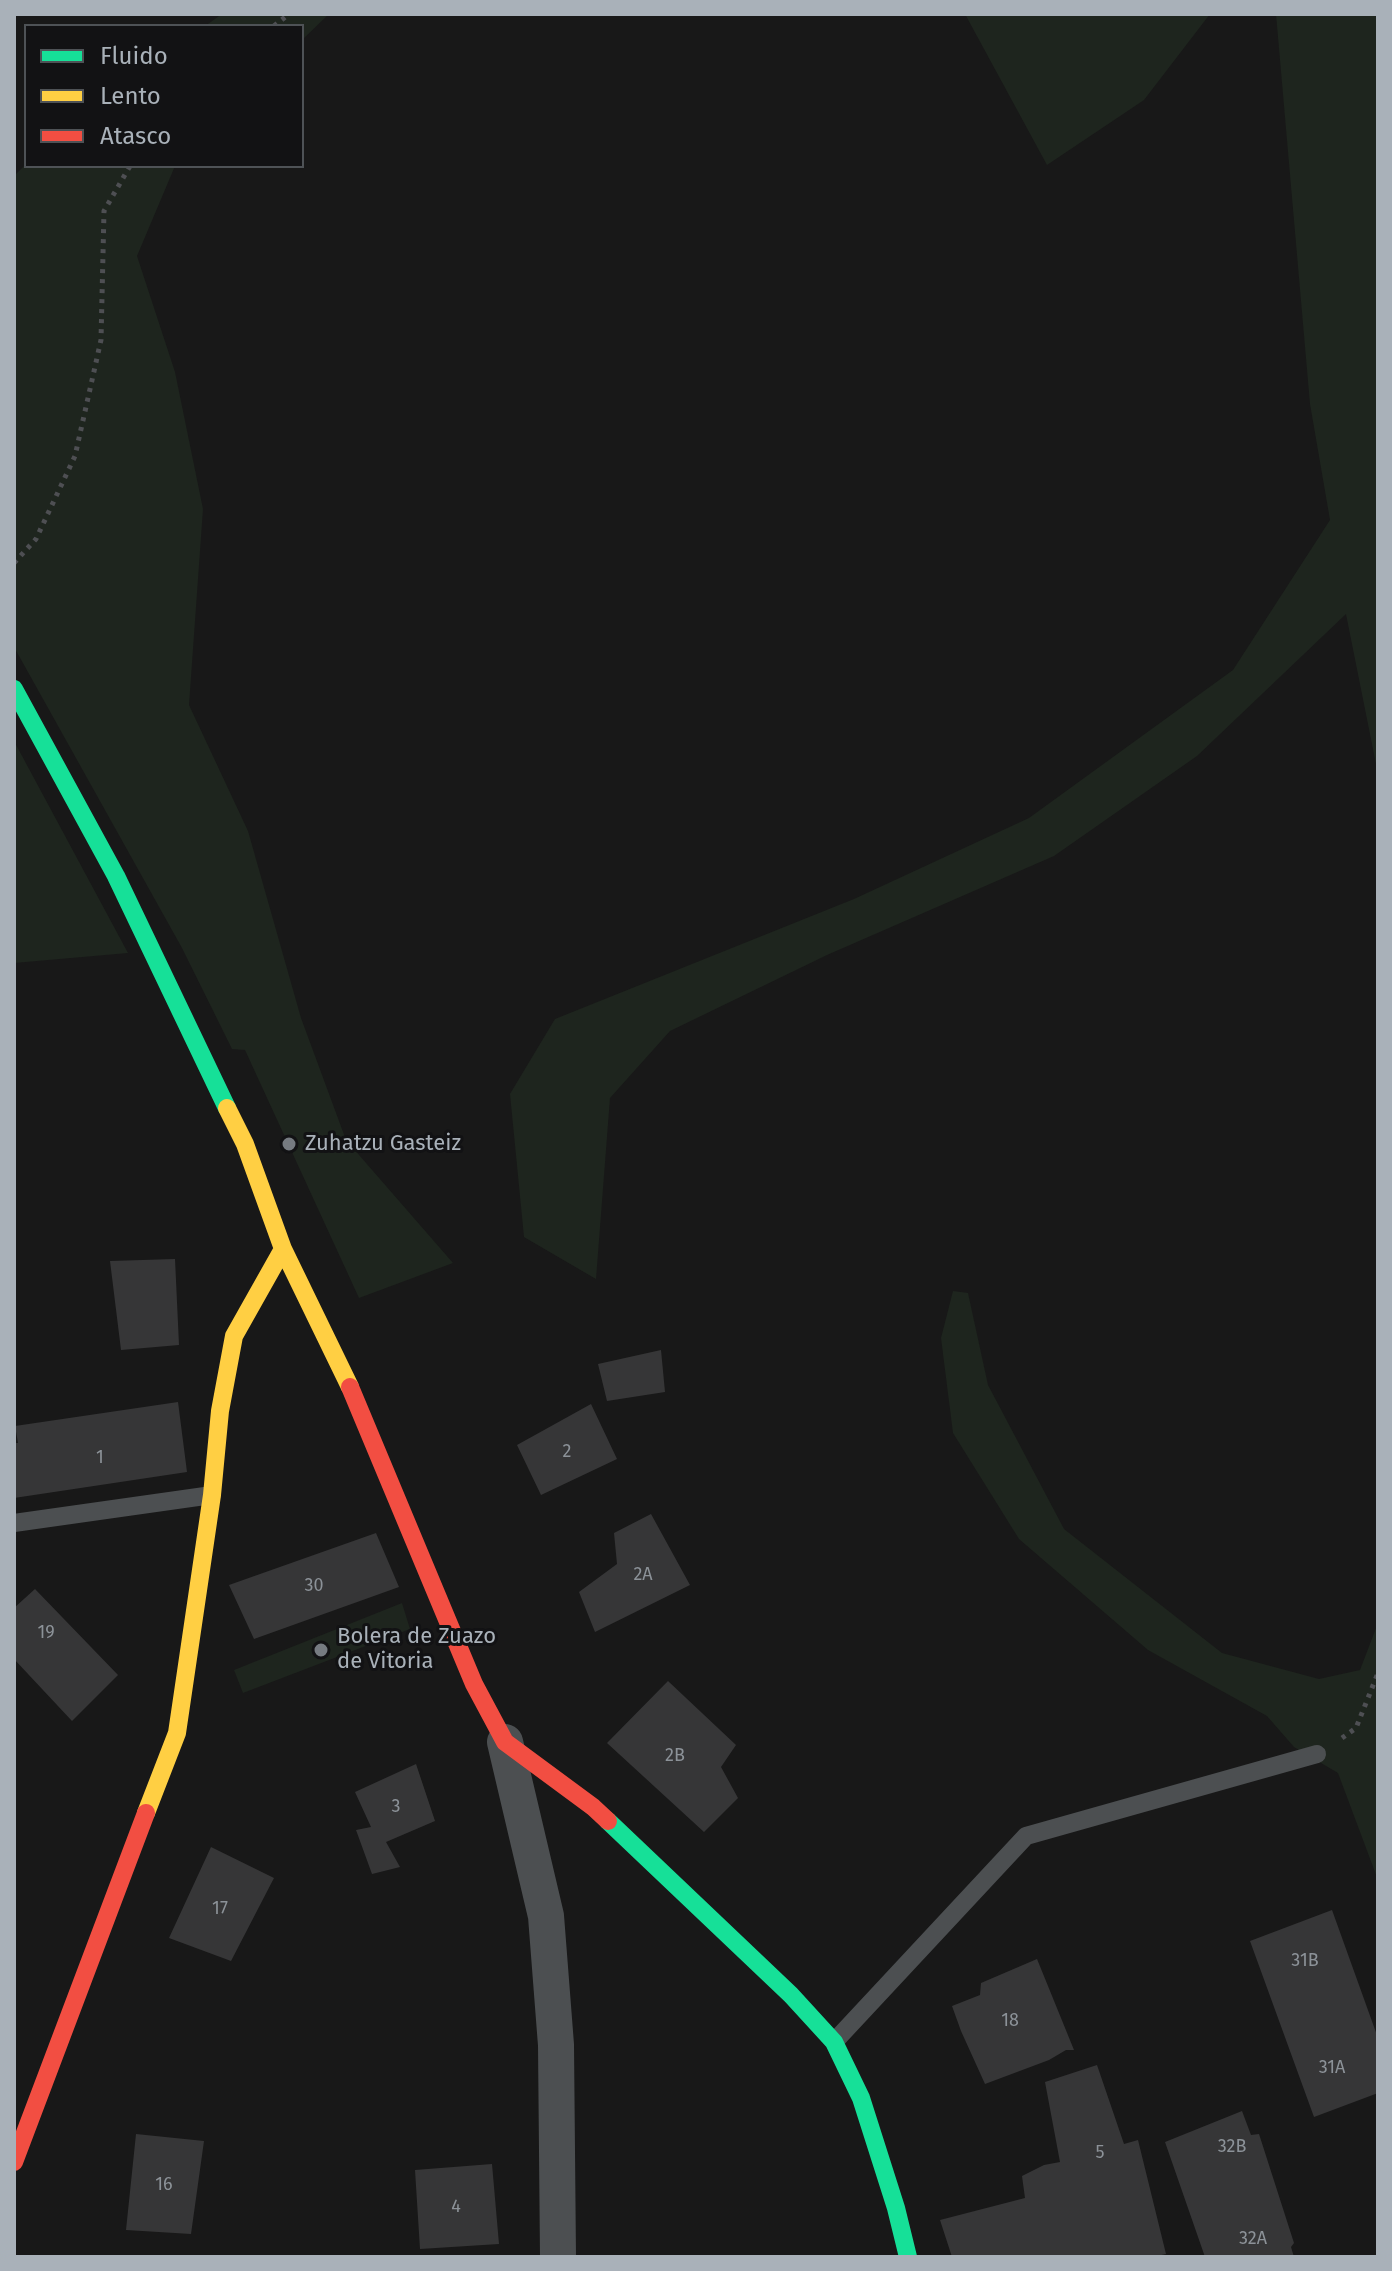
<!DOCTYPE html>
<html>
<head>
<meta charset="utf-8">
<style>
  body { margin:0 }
  #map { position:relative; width:1392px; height:2271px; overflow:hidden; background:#181818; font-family:"Fira Sans",sans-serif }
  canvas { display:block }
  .frame { position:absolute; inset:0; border:16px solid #a9b1b9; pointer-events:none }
  .legend { position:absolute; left:24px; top:24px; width:280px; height:144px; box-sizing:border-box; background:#121214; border:2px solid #4e5256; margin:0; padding:10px 14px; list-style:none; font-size:24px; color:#a9b1b9 }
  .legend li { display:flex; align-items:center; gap:16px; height:40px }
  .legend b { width:40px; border:2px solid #4e5256 }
</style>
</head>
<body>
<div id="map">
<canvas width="1392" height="2271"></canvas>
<div class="frame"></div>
<ul class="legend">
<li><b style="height:10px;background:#16e098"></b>Fluido</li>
<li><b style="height:10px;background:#ffcf43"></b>Lento</li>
<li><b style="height:10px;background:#f24e42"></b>Atasco</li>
</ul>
</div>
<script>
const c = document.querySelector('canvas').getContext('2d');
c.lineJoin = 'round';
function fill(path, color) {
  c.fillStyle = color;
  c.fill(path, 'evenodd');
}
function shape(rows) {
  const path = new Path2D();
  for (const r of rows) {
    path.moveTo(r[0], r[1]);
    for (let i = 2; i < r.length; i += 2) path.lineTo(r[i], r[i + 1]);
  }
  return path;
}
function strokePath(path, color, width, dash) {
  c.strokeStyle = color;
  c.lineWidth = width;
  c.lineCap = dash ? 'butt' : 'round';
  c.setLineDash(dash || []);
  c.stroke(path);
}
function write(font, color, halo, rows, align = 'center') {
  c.font = font + ' "Fira Sans",sans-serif';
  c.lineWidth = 6;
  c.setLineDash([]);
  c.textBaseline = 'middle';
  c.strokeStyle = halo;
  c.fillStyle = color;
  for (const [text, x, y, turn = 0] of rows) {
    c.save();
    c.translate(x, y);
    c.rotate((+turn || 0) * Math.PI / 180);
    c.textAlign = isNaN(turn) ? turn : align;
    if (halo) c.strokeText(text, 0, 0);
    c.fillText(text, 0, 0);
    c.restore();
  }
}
const green = shape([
  [222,14,329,14,302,40,302,26,205,26],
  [965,14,1210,14,1144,100,1047,165],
  [1276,14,1378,14,1378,774,1346,614,1197,756,1054,856,827,955,670,1031,610,1098,596,1279,524,1237,510,1094,555,1019,854,899,1029,818,1233,670,1330,520,1310,404],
  [26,164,175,166,137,256,175,372,203,509,189,705,248,831,301,1018,346,1140,453,1263,359,1298,245,1050,232,1049,182,948,14,647,14,176],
  [14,741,128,953,14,963],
  [953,1291,968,1293,988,1385,1064,1529,1222,1653,1319,1679,1360,1670,1378,1623,1378,1880,1338,1773,1294,1747,1267,1716,1148,1650,1019,1539,953,1433,941,1338],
  [402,1603,410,1629,243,1693,234,1670]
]);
const building = shape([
  [175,1259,179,1345,121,1350,110,1261],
  [661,1350,665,1392,607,1401,598,1364],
  [178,1402,187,1472,14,1498,14,1443,18,1443,15,1426],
  [591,1404,617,1459,541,1495,517,1445],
  [651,1514,690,1585,595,1632,579,1592,617,1564,614,1533],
  [376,1533,399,1587,254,1639,229,1585],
  [35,1589,118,1675,72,1721,14,1659,14,1608],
  [668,1681,736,1745,721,1767,738,1798,704,1832,607,1743],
  [416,1764,435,1821,386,1842,400,1867,372,1874,356,1830,371,1827,355,1792],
  [211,1847,274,1878,231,1961,169,1938],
  [1332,1910,1378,2038,1378,2093,1314,2117,1250,1941],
  [1037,1959,1074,2050,1066,2050,1049,2060,985,2084,961,2031,952,2006,980,1995,981,1983],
  [1097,2065,1124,2144,1138,2140,1166,2254,1153,2257,952,2257,940,2220,1025,2198,1022,2176,1044,2165,1060,2162,1045,2082],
  [1242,2111,1251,2135,1259,2134,1294,2243,1291,2247,1294,2257,1205,2257,1165,2142],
  [136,2134,204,2141,191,2234,126,2230],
  [492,2164,499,2244,420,2249,415,2170]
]);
const path = shape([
  [274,26,289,14],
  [14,563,36,539,75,456,101,340,104,211,130,166],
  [1342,1738,1356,1728,1378,1673]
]);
const lane = shape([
  [14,1523,212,1495],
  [834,2042,1026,1836,1317,1754]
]);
const street = shape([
  [505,1742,546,1916,556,2045,558,2257]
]);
const fast = shape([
  [14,689,116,876,227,1108],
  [608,1821,791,1995,834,2042,861,2098,896,2208,908,2257]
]);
const slow = shape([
  [227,1108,245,1144,283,1249,350,1387],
  [146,1813,177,1733,212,1495,220,1411,234,1336,283,1249]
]);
const jam = shape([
  [350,1387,474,1684,505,1742,593,1807,608,1821],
  [14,2162,146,1813]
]);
const markers = [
  [289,1144,8,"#767b81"],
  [321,1650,8,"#767b81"]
];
const numberNames = [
  ["2",567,1452],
  ["1",100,1458],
  ["2A",643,1575],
  ["30",314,1586],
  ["19",46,1633],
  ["2B",675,1756],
  ["3",396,1807],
  ["17",220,1909],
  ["31B",1305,1961],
  ["18",1010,2021],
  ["31A",1332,2068],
  ["32B",1232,2147],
  ["5",1100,2153],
  ["16",164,2185],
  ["4",456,2207],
  ["32A",1253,2239]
];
const poiNames = [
  ["Zuhatzu Gasteiz",305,1144],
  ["Bolera de Zuazo",337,1637],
  ["de Vitoria",337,1662]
];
fill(green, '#1e251e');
fill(building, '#363637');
strokePath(path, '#4e4f53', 5, [4, 6]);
strokePath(lane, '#4c4f51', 18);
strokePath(street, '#4c4f51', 36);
strokePath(fast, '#16e098', 18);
strokePath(slow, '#ffcf43', 18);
strokePath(jam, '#f24e42', 18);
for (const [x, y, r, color] of markers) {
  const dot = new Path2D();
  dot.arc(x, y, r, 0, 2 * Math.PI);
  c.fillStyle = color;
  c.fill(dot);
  strokePath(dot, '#121214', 3);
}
write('18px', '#8c9298', null, numberNames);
write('22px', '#a9b1b9', '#121214', poiNames, 'left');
</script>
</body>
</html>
